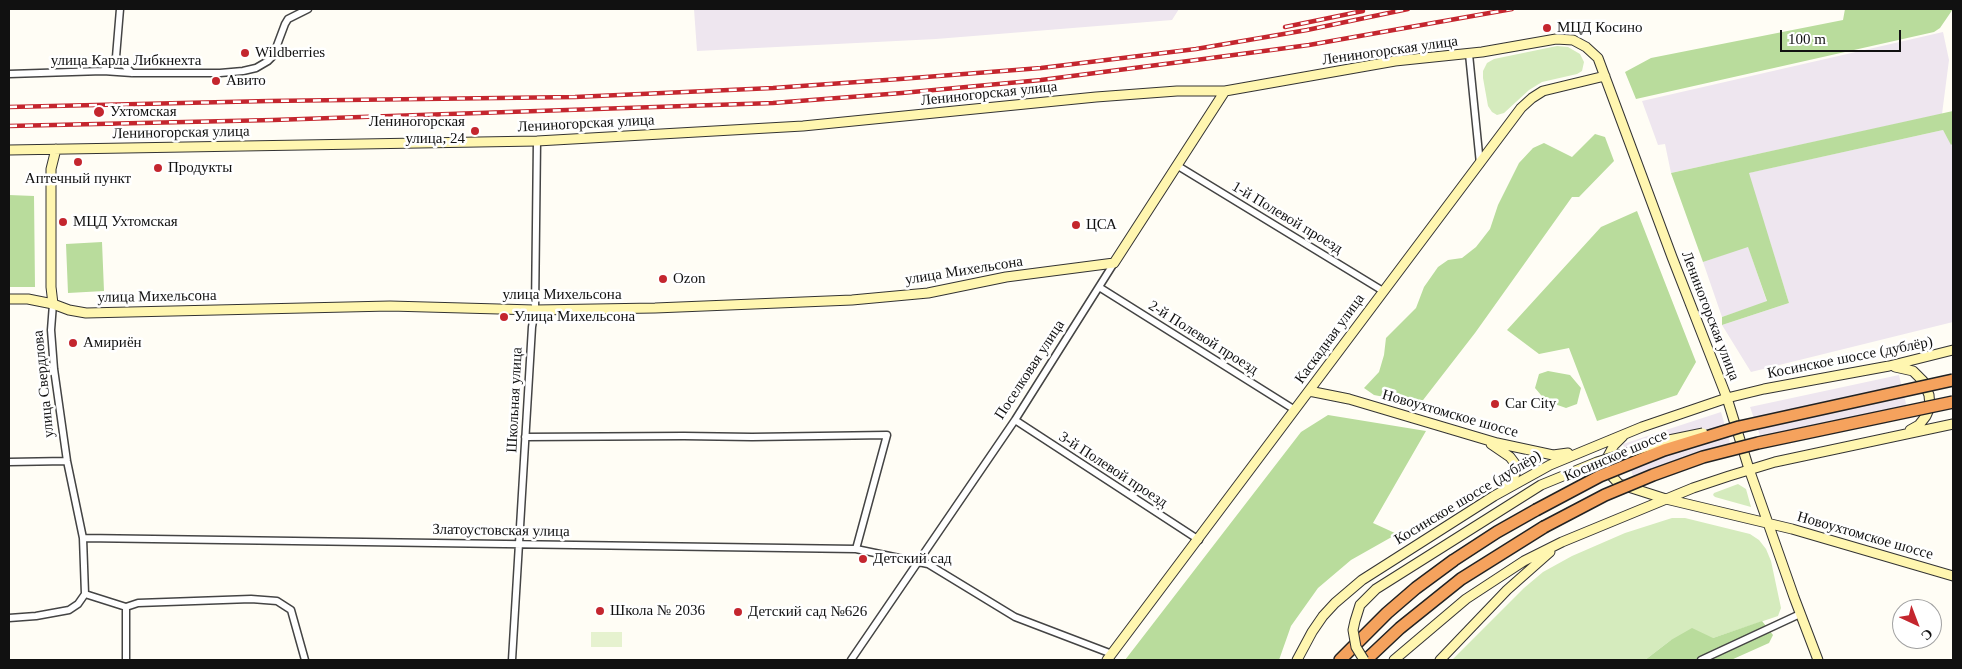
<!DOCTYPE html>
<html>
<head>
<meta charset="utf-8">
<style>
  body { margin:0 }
  #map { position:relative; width:1962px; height:669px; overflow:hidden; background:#fffdf5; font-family:Georgia,serif }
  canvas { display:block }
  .frame { position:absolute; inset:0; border:10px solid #111; pointer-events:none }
  .north { position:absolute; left:1892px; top:599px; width:50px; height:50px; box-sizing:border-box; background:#fff; border:1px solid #a0a0a0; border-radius:50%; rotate:137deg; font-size:14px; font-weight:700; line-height:20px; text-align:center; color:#111 }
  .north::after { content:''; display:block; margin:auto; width:18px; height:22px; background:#c4262e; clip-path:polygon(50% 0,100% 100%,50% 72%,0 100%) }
  .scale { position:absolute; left:1780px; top:30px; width:121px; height:22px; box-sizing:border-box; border:2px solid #111; border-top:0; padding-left:6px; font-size:15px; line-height:18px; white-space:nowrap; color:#111; -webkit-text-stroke:4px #fff; paint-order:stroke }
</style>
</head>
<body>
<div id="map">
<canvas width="1962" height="669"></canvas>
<div class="frame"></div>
<div class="north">С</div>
<div class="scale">100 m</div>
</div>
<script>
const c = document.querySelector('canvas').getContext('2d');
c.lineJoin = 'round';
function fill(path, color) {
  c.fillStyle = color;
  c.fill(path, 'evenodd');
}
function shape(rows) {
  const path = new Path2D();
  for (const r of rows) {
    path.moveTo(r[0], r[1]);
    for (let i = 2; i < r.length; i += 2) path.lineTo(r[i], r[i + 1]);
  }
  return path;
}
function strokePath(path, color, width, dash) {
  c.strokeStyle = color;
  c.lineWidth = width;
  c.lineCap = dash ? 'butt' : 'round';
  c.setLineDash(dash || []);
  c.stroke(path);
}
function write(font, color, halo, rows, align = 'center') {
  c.font = font + ' Georgia,serif';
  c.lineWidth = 5;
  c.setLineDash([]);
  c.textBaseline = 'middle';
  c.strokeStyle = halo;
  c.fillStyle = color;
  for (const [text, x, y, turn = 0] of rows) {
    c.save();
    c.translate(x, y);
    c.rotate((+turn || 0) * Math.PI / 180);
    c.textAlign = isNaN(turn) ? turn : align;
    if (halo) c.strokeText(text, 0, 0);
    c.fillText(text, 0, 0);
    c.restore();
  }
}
const industrial = shape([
  [694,9,1179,9,1172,20,936,39,697,51],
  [1943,32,1949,60,1942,114,1671,173,1665,144,1658,145,1642,101],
  [1943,130,1951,144,1953,143,1953,322,1751,372,1722,325,1789,303,1748,173],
  [1748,246,1767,302,1722,317,1703,262],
  [1899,375,1909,416,1764,447,1750,407],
  [1721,412,1733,453,1636,486,1623,444]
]);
const green = shape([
  [1557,46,1568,47,1580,54,1584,62,1582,71,1577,74,1542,82,1529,90,1504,113,1497,115,1492,112,1488,106,1483,78,1483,71,1487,63,1494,59],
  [1738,484,1746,489,1751,507,1715,497,1713,495,1714,493],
  [1672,518,1685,518,1750,534,1759,540,1766,549,1771,561,1781,608,1778,616,1713,638,1671,640,1645,660,1452,660,1524,588,1543,572,1572,556,1625,533]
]);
const forest = shape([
  [1845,9,1953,9,1940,28,1934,32,1636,99,1625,72,1651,58,1843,20],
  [1953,111,1953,143,1951,145,1943,130,1749,173,1789,303,1722,325,1722,317,1767,301,1748,247,1703,262,1671,173],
  [1595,134,1605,137,1614,161,1579,197,1572,197,1475,333,1420,404,1374,395,1364,388,1379,372,1384,355,1386,338,1416,308,1424,287,1438,267,1448,260,1462,258,1476,247,1490,229,1498,205,1519,163,1533,148,1544,143,1572,157],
  [9,195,34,196,35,287,9,287],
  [1637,211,1696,362,1677,395,1597,421,1569,348,1539,354,1507,330,1601,227],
  [102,242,104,291,68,293,66,244],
  [1548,371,1570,375,1581,388,1577,404,1566,408,1546,401,1535,388,1539,374],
  [1328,415,1426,431,1373,523,1397,534,1351,560,1318,588,1291,626,1279,660,1125,660,1301,432],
  [1762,621,1773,635,1769,643,1731,660,1645,660,1671,640,1692,628,1713,638]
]);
const pitch = shape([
  [591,632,622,632,622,647,591,647]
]);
const street = shape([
  [1469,54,1480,164],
  [116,57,132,73],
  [103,71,116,57,120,9],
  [9,74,103,71,132,73,220,73,243,71,256,68,268,61,273,56,285,24,288,19,308,9],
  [1178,166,1383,291],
  [1099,287,1295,410],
  [53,304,51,330,54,369,67,461,83,538,85,594],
  [1015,420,1199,540],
  [525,437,684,436,752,437,887,435,856,549],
  [9,462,67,461],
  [83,538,856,549,928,564,1015,617,1112,654],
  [126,607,126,660],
  [9,618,36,616,69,610,78,604,85,594,126,607,138,603,251,599,277,601,291,610,305,660],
  [512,660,532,327,535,310,537,141],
  [851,660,1015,420,1114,263],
  [1701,660,1800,614]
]);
const secondary = shape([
  [9,150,537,141,803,126,1096,97,1177,91,1225,91,1395,61,1482,52,1556,39,1573,40,1586,47,1598,58,1672,257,1727,398,1749,469,1794,597,1818,660],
  [9,299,28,299,53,304,69,310,86,313,390,306,535,310,655,308,852,300,928,293,1006,277,1114,263,1225,91],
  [53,304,51,287,51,169,56,149],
  [1895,367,1913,371,1923,381,1929,395,1930,407,1926,416,1919,425,1910,430],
  [1309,391,1349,399,1497,443,1553,455,1568,453],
  [1623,436,1614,445,1606,460,1608,472,1619,484,1666,499,1792,529,1953,576],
  [1491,444,1510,457,1516,465,1515,474,1506,486],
  [1107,660,1521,108,1532,98,1543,91,1605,76],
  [1297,660,1312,632,1323,616,1335,603,1362,580,1494,496,1550,465,1642,427,1727,398,1764,389,1889,366,1953,350],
  [1394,660,1466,599,1524,561,1562,542,1693,488,1729,476,1775,462,1953,424],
  [1440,660,1507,590,1550,552]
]);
const highway = shape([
  [1340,660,1387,613,1416,588,1454,560,1497,532,1536,510],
  [1366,660,1400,628,1461,579,1544,527]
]);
const rail = shape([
  [1285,27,1363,11],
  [9,107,269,101,575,97,773,88,900,79,1041,68,1196,49,1307,30,1408,9],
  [9,126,273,120,773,103,902,93,1041,80,1196,60,1309,45,1512,9]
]);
const secondaryBridge = shape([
  [1364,660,1356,647,1353,630,1355,621,1360,605,1376,589,1541,485,1597,462,1669,440,1703,433]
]);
const highwayBridge = shape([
  [1536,510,1600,476,1664,450,1739,427,1953,380],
  [1544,527,1605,495,1653,475,1703,457,1758,443,1953,402]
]);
const markers = [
  [1547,28,5,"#c4262e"],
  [245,53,5,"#c4262e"],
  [216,81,5,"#c4262e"],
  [99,112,6,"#c4262e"],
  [475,131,5,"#c4262e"],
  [78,162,5,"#c4262e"],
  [158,168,5,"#c4262e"],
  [63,222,5,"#c4262e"],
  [1076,225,5,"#c4262e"],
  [663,279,5,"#c4262e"],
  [504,317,5,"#c4262e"],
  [73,343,5,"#c4262e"],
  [1495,404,5,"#c4262e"],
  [863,559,5,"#c4262e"],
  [600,611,5,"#c4262e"],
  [738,612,5,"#c4262e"]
];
const poiNames = [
  ["МЦД Косино",1557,28],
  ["Wildberries",255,53],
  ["Авито",226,81],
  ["Ухтомская",110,112],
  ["Лениногорская",465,122,"right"],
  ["улица, 24",465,139,"right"],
  ["Продукты",168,168],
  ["Аптечный пункт",78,179,"center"],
  ["МЦД Ухтомская",73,222],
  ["ЦСА",1086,225],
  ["Ozon",673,279],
  ["Улица Михельсона",514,317],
  ["Амириён",83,343],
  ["Car City",1505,404],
  ["Детский сад",873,559],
  ["Школа № 2036",610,611],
  ["Детский сад №626",748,612]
];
const streetNames = [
  ["Лениногорская улица",1390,51,-8],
  ["улица Карла Либкнехта",126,61],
  ["Лениногорская улица",989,94,-6],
  ["Лениногорская улица",586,124,-3],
  ["Лениногорская улица",181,133,-1],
  ["1-й Полевой проезд",1287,218,31],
  ["улица Михельсона",964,271,-9],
  ["улица Михельсона",562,295],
  ["улица Михельсона",157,297,-1],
  ["Лениногорская улица",1710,316,69],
  ["2-й Полевой проезд",1203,338,32],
  ["Каскадная улица",1330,339,-54],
  ["Косинское шоссе (дублёр)",1850,358,-11],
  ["Поселковая улица",1030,370,-57],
  ["улица Свердлова",44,384,-96],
  ["Школьная улица",515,400,-87],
  ["Новоухтомское шоссе",1450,414,16],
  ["Косинское шоссе",1616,456,-23],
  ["3-й Полевой проезд",1113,470,33],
  ["Косинское шоссе (дублёр)",1468,498,-31],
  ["Златоустовская улица",501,531,1],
  ["Новоухтомское шоссе",1865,536,16]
];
fill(industrial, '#eee6ef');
fill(green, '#d5ebbd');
fill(forest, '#b9dc9c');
fill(pitch, '#e6f2cf');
strokePath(street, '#444', 9);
strokePath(secondary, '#333', 11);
strokePath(highway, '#222', 14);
strokePath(street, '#fff', 6);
strokePath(secondary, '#fff6b0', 9);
strokePath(highway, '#f5a25d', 11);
strokePath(rail, '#c4262e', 4.5);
strokePath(rail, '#fff', 2.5, [8]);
strokePath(secondaryBridge, '#333', 11, []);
strokePath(highwayBridge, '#222', 14, []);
strokePath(secondaryBridge, '#fff6b0', 9);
strokePath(highwayBridge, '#f5a25d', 11);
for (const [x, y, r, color] of markers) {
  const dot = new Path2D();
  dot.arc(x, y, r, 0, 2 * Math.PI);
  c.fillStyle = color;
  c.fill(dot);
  strokePath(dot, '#fff', 2);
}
write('15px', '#111', '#fff', poiNames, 'left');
write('15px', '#111', '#fff', streetNames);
</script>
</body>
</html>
